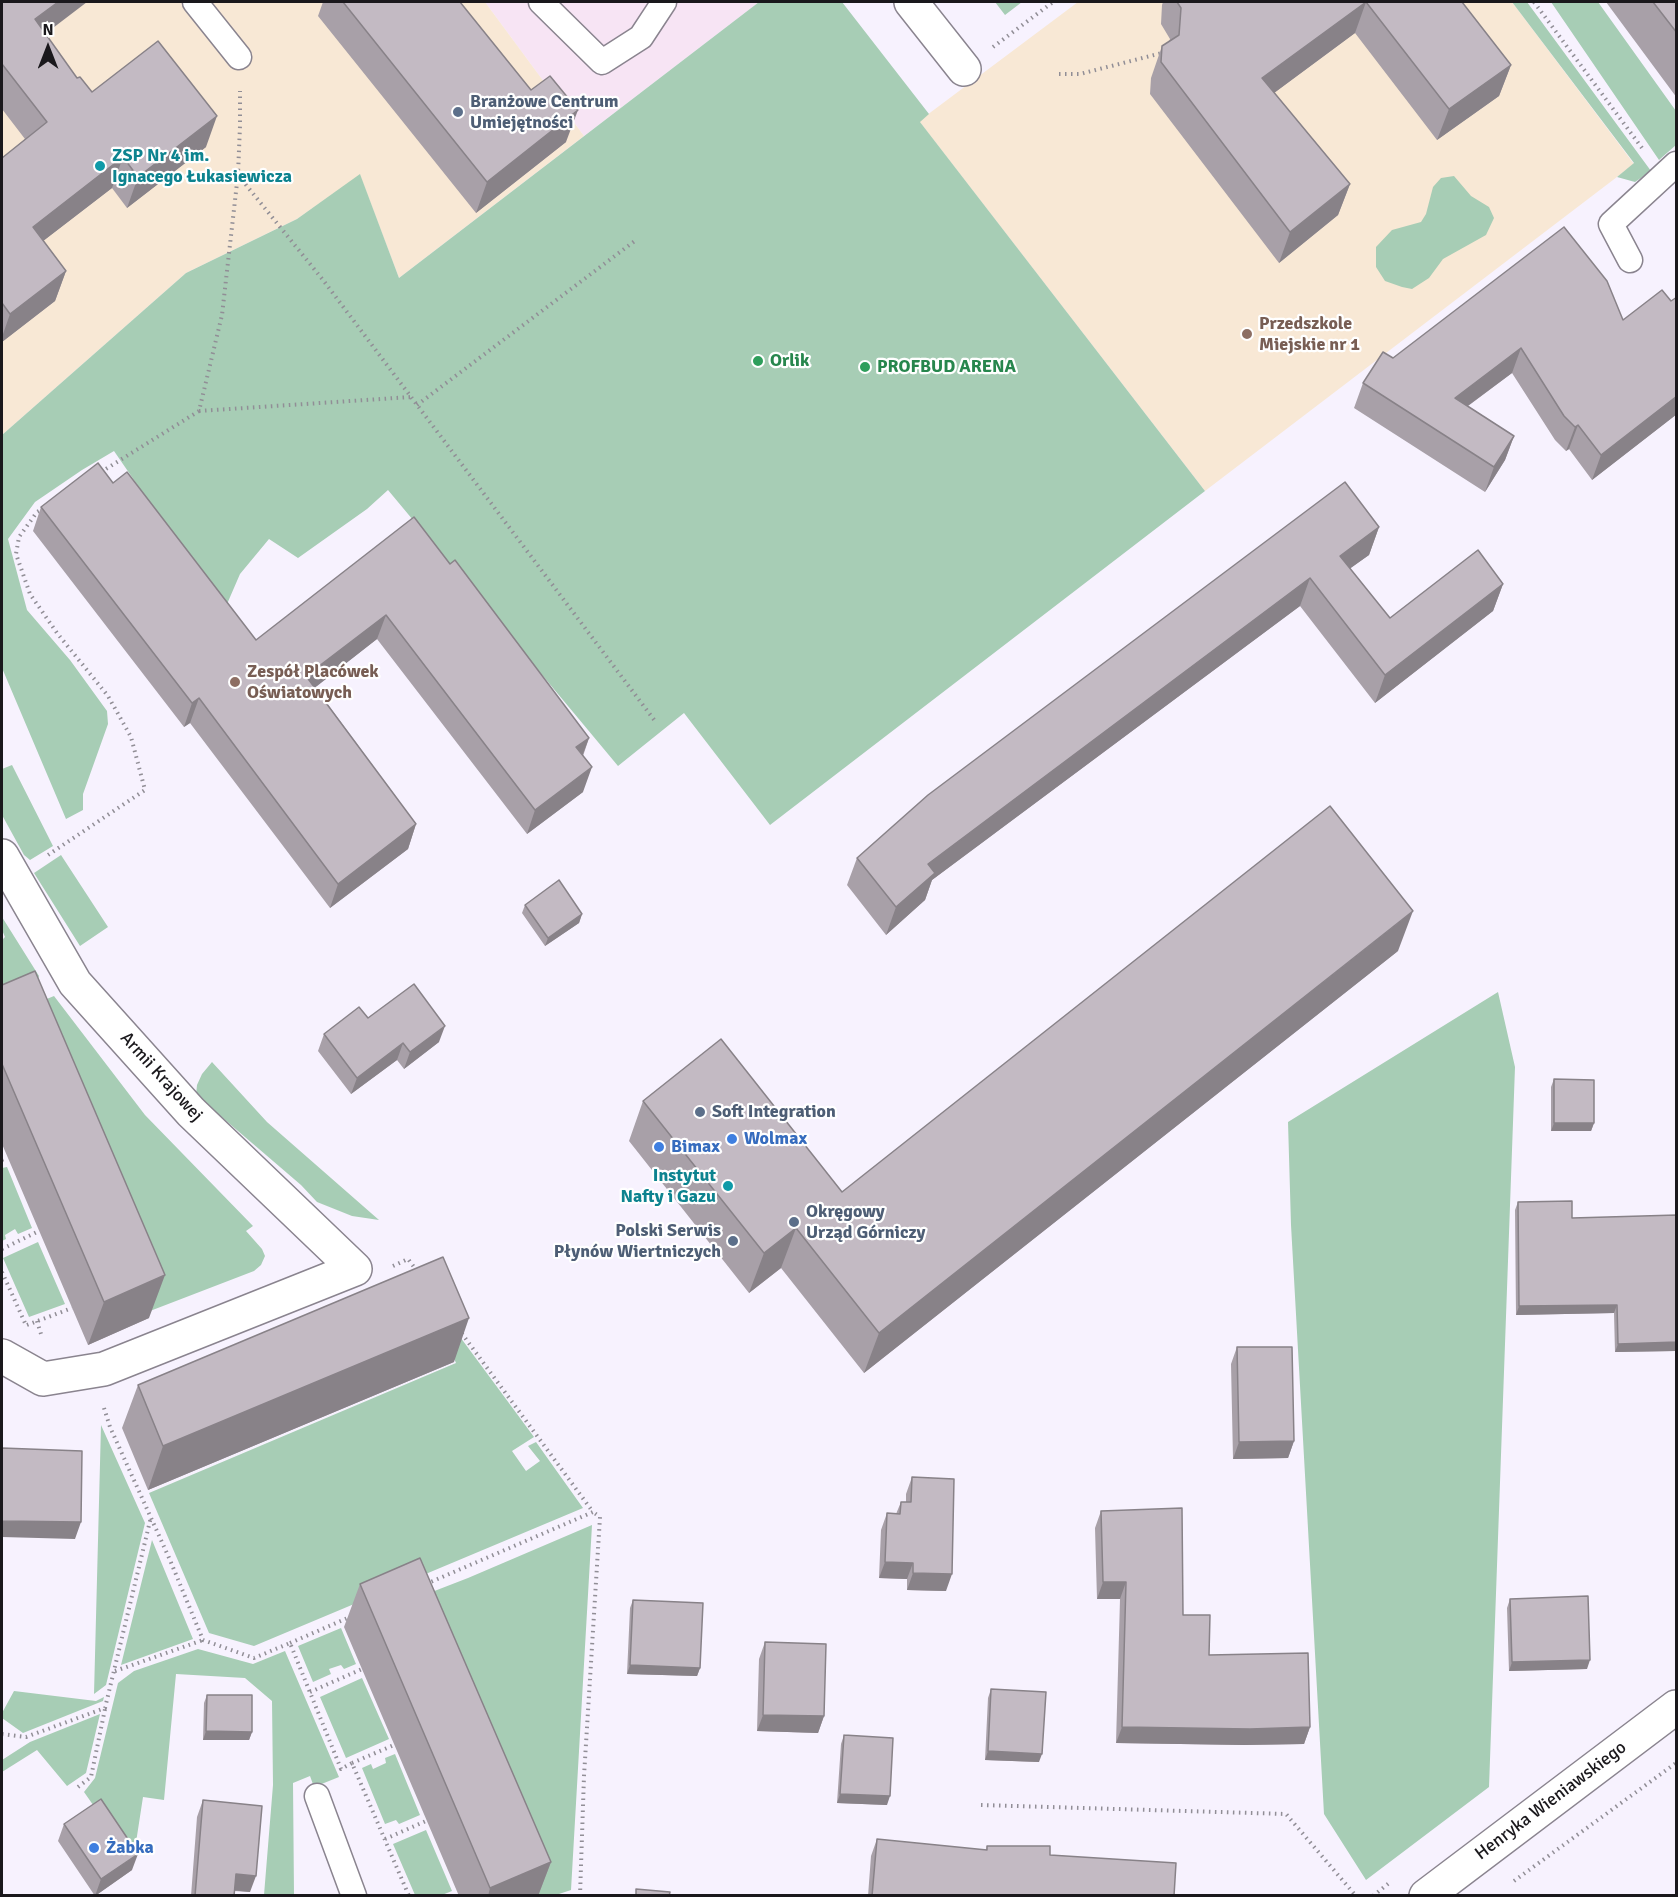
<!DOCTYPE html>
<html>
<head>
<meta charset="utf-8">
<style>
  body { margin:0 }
  #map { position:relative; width:1678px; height:1897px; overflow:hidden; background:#f7f2fe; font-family:Signika,sans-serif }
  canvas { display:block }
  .frame { position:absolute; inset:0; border:3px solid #1a181c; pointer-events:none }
  .north { position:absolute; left:18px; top:18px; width:60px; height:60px; -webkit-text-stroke:4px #fff; paint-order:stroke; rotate:0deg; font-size:16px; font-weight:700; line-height:24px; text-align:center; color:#1a181c }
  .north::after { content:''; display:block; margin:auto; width:21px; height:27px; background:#1a181c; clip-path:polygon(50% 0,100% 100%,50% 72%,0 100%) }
</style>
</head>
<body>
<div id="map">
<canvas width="1678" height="1897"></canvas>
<div class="frame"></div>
<div class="north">N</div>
</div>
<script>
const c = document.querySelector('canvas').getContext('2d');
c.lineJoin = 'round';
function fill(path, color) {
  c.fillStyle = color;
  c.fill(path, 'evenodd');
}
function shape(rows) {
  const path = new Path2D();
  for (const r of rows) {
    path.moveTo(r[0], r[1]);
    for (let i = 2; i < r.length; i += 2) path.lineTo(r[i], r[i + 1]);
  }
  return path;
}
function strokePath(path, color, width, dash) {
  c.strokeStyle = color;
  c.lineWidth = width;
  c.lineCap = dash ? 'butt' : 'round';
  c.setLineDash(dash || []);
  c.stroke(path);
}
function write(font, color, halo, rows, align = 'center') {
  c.font = font + ' Signika,sans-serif';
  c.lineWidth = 4.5;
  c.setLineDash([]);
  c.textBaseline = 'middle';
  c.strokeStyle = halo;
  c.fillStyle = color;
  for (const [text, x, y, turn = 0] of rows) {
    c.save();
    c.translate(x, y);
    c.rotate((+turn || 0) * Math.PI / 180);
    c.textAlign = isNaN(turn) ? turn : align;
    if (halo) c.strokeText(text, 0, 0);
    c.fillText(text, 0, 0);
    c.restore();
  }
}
const commercial = shape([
  [485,2,759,2,584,136]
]);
const education = shape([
  [2,2,485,2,584,136,399,278,360,175,297,219,186,273,2,435],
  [1078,2,1512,2,1634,164,1205,491,919,121]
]);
const green = shape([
  [759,2,842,2,929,114,920,122,1205,491,770,825,684,713,618,766,388,490,367,509,298,558,269,539,240,574,224,611,114,451,82,470,35,502,8,539,27,610,70,660,107,711,108,724,83,794,83,810,66,819,2,668,2,435,186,273,297,219,360,174,399,278],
  [995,2,1022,2,1005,15],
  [1512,2,1527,2,1651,171,1635,182,1617,177,1634,163],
  [1551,2,1598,2,1676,111,1676,145,1659,160],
  [1454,176,1471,196,1489,207,1494,218,1486,235,1443,259,1429,278,1412,289,1402,287,1385,281,1376,267,1376,247,1392,230,1421,222,1426,214,1433,187,1441,178],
  [12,765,53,846,30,860,24,855,2,815,2,769],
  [61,855,108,927,80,946,34,873],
  [2,917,39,976,37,982,2,989,2,940,5,937,2,930],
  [1498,992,1515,1067,1489,1787,1366,1880,1324,1814,1291,1225,1288,1122],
  [54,996,145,1115,253,1226,246,1231,262,1249,265,1256,261,1265,254,1271,150,1311,20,1010],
  [212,1062,267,1122,379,1220,352,1216,317,1202,301,1185,196,1095,197,1085,202,1074],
  [7,1167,32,1228,18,1234,15,1229,5,1235,6,1239,2,1241,2,1168],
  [38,1242,65,1304,29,1317,3,1258],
  [430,1303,435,1303,534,1437,512,1451,526,1471,540,1461,528,1446,536,1442,583,1508,254,1646,209,1633,149,1493,456,1363],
  [101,1425,145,1523,106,1685,94,1694],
  [592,1525,571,1890,556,1895,534,1895,406,1602,468,1578],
  [152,1540,193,1639,121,1665],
  [341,1628,356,1664,344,1669,341,1665,329,1669,331,1674,313,1682,298,1646],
  [198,1649,253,1664,285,1651,339,1777,314,1787,310,1776,293,1783,294,1895,264,1895,273,1785,272,1701,245,1678,176,1674,164,1800,143,1797,133,1862,84,1792,95,1778,118,1683,134,1671],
  [362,1678,389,1739,346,1758,320,1697],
  [14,1691,96,1701,104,1697,103,1701,23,1733,2,1718,2,1713],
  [100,1714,86,1773,67,1786,37,1750,2,1772,2,1760,30,1742],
  [395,1754,420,1815,399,1824,396,1820,385,1824,362,1768,371,1764,373,1769,386,1763,385,1758],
  [426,1830,452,1891,442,1895,415,1895,393,1844]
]);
const path = shape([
  [1534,2,1642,148],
  [993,47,1053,2],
  [1059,74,1080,74,1162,53],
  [238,175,323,280,655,721],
  [417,405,636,240],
  [199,411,411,397],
  [101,472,199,411,222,315,238,174,240,126,240,91],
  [44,508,37,512,19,537,16,554,30,594,57,633,108,696,131,737,145,790,45,857],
  [2,1160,7,1158],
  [2,1249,39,1231],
  [393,1266,408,1259,417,1271],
  [2,1272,25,1323],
  [37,1321,41,1334],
  [27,1325,72,1308],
  [104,1408,110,1427,170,1560,203,1640,254,1658,290,1643,341,1769,352,1763,409,1896],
  [426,1584,593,1512,460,1331],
  [290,1643,350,1617],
  [115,1671,203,1640],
  [310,1692,362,1669],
  [2,1734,26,1737,105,1708,151,1517],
  [352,1763,394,1745],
  [78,1787,91,1777,105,1709],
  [981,1805,1286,1814,1356,1896],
  [385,1839,426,1821],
  [1514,1881,1676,1763],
  [580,1896,584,1776,600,1517,593,1512],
  [1373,1896,1389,1883]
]);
const service = shape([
  [195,2,239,57],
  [541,2,602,62,641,37,664,2],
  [1630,260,1611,224,1676,164],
  [317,1796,354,1896]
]);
const minor = shape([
  [911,2,964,69],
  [2,856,75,983,191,1112,355,1269,104,1369,43,1379,2,1356],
  [1426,1896,1676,1707]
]);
const wall = shape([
  [2,2,45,33,77,78,92,92,206,147,127,208,112,188,43,241,66,271,55,301,2,342,2,158,25,139,2,109],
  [323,2,460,2,566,142,476,213,318,16],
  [1163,2,1462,2,1511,65,1499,96,1437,140,1355,33,1274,93,1350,184,1338,215,1279,263,1150,94,1151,78,1162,46,1169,42,1170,39,1161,24,1162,5],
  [1606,2,1677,2,1677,98],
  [1677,297,1677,414,1592,480,1569,449,1566,451,1555,440,1512,373,1468,406,1514,436,1505,460,1485,492,1354,408,1363,383,1393,358,1623,320,1671,301],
  [113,483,256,640,450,564,589,738,583,756,583,792,527,834,377,639,315,687,416,824,408,849,330,908,190,723,184,727,33,531,41,507],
  [1379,527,1369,555,1350,568,1390,618,1503,584,1493,611,1375,703,1300,606,932,880,925,900,886,935,847,885,857,858],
  [525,905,582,914,579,923,545,946,522,913],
  [1398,951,864,1373,781,1268,749,1293,629,1141,643,1101,842,1192],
  [2,985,149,1318,88,1345,2,1144],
  [368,1018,439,1042,404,1069,397,1060,351,1094,318,1051,324,1034],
  [1554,1079,1594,1123,1591,1131,1551,1131,1551,1087],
  [1518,1202,1572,1218,1677,1215,1677,1347,1675,1351,1615,1352,1614,1313,1516,1315,1515,1210],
  [1237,1347,1294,1441,1288,1458,1233,1459,1231,1364],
  [454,1362,148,1490,122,1428,138,1385],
  [912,1477,946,1591,907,1590,907,1579,879,1578,881,1530,887,1513,896,1514,901,1502,906,1502,906,1494],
  [1101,1511,1183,1615,1209,1655,1310,1727,1304,1744,1244,1745,1116,1743,1120,1599,1097,1599,1095,1528],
  [360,1584,551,1862,538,1896,459,1896,344,1627],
  [1510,1599,1587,1669,1509,1671,1507,1608],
  [633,1600,700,1668,697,1676,627,1674,630,1608],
  [765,1642,824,1716,818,1733,757,1731,759,1659],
  [991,1689,1039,1762,985,1760,988,1698],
  [207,1695,252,1732,249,1740,203,1740,204,1703],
  [844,1735,887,1805,837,1803,841,1744],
  [203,1800,250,1892,234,1891,234,1896,191,1896,197,1817],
  [64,1824,132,1870,95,1896,58,1841],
  [877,1839,986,1850,987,1846,1050,1855,1174,1896,868,1896,871,1856]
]);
const shadedWall = shape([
  [58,2,87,2,24,50,35,19],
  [1366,2,1355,33,1251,110,1262,78],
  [1511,65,1499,96,1437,140,1449,109],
  [578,110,566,142,476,213,487,182],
  [217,116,206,147,127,208,138,177],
  [123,157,112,188,21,258,33,227],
  [1350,184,1338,215,1279,263,1290,232],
  [66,271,55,301,2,342,2,337,10,314],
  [1521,348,1512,373,1446,422,1455,398],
  [1677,396,1677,414,1592,480,1601,455],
  [1578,425,1569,449,1566,451,1575,427],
  [1514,436,1505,460,1485,492,1494,467],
  [1379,527,1369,555,1330,583,1340,556],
  [1310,578,1300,606,932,880,925,900,886,935,896,907,928,864],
  [1503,584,1493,611,1375,703,1385,675],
  [386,615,377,639,298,701,306,676],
  [199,698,190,723,184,727,192,703],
  [589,738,580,762,576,747],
  [592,767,583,792,527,834,535,810],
  [416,824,408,849,330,908,338,884],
  [1413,911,1398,951,864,1373,879,1333],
  [582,914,579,923,545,946,548,938],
  [445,1026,439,1042,404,1069,410,1052],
  [403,1043,397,1060,351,1094,357,1078],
  [1554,1123,1594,1123,1591,1131,1551,1131],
  [796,1228,781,1268,749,1293,764,1253],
  [165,1275,149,1318,88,1345,104,1302],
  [1617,1305,1614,1313,1516,1315,1519,1306],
  [469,1318,454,1362,148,1490,163,1446],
  [1677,1342,1675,1351,1615,1352,1618,1344],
  [1294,1441,1288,1458,1233,1459,1239,1442],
  [2,1521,81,1522,75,1539,2,1537],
  [885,1562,913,1563,907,1579,879,1578],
  [913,1573,952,1574,946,1591,907,1590],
  [1103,1582,1126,1582,1120,1599,1097,1599],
  [1590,1660,1587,1669,1509,1671,1512,1662],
  [630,1665,700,1668,697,1676,627,1674],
  [763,1715,824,1716,818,1733,757,1731],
  [1122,1727,1310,1727,1304,1744,1244,1745,1116,1743],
  [206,1731,252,1732,249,1740,203,1740],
  [988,1751,1042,1754,1039,1762,985,1760],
  [840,1794,890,1796,887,1805,837,1803],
  [138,1854,132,1870,95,1896,101,1879],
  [551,1862,538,1896,488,1896,490,1888],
  [236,1874,256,1876,250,1892,230,1890]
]);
const building = shape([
  [2,2,58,2,35,19,77,78,80,77,92,92,158,41,217,116,138,177,123,157,33,227,66,271,10,314,2,303,2,158,47,122,2,64,2,2],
  [343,2,460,2,531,90,550,76,578,110,487,182,343,2],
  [1177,2,1462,2,1511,65,1449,109,1366,2,1262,78,1350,184,1290,232,1161,62,1162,46,1179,35,1181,8,1177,2],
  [1653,2,1677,2,1677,33,1653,2],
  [1564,227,1607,281,1623,320,1662,290,1671,301,1677,297,1677,396,1601,455,1578,425,1575,427,1564,416,1521,348,1455,398,1514,436,1494,467,1363,383,1383,352,1393,358,1564,227],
  [98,463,113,483,127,472,256,640,414,517,450,564,455,560,589,738,576,747,592,767,535,810,386,615,306,676,416,824,338,884,199,698,192,703,41,507,98,463],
  [1345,482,1379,527,1340,556,1390,618,1478,550,1503,584,1385,675,1310,578,928,864,935,873,896,907,857,858,928,795,1345,482],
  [1330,806,1413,911,879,1333,796,1228,764,1253,643,1101,721,1039,842,1192,1330,806],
  [559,880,582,914,548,938,525,905,559,880],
  [35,971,165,1275,104,1302,2,1064,2,985,35,971],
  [414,984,445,1026,410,1052,403,1043,357,1078,324,1034,359,1007,368,1018,414,984],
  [1554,1079,1594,1080,1594,1123,1554,1123,1554,1079],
  [1572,1201,1572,1218,1677,1215,1677,1342,1618,1344,1617,1305,1519,1306,1518,1202,1572,1201],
  [443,1257,469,1318,163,1446,138,1385,443,1257],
  [1237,1347,1292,1347,1294,1441,1239,1442,1237,1347],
  [2,1448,82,1451,81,1522,2,1521,2,1448],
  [912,1477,954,1479,952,1574,913,1573,913,1563,885,1562,887,1513,900,1514,901,1502,911,1502,912,1477],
  [1182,1508,1183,1615,1210,1615,1209,1655,1308,1653,1310,1727,1250,1729,1122,1727,1126,1582,1103,1582,1101,1511,1182,1508],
  [420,1558,551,1862,490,1888,360,1584,420,1558],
  [1588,1596,1590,1660,1512,1662,1510,1599,1588,1596],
  [633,1600,703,1603,700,1668,630,1665,633,1600],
  [765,1642,826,1644,824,1716,763,1715,765,1642],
  [991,1689,1046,1692,1042,1754,988,1751,991,1689],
  [207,1695,252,1695,252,1732,206,1731,207,1695],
  [844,1735,893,1738,890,1796,840,1794,844,1735],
  [101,1799,138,1854,101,1879,64,1824,101,1799],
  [203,1800,262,1806,256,1876,236,1874,234,1896,195,1896,203,1800],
  [877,1839,987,1850,987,1846,1050,1846,1050,1855,1176,1863,1174,1896,872,1896,877,1839],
  [636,1889,670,1892,669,1896,636,1896,636,1889]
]);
const markers = [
  [458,112,6,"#5c6f8a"],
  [100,166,6,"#0f9aa8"],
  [1247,334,6,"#8d6e63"],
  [758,361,6,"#2e9e5b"],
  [865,367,6,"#2e9e5b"],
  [235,682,6,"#8d6e63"],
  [700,1112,6,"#5c6f8a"],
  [732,1139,6,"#3f7fe0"],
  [659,1147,6,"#3f7fe0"],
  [728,1186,6,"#0f9aa8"],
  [794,1222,6,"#5c6f8a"],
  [733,1241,6,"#5c6f8a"],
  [94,1848,6,"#3f7fe0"]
];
const serviceNames = [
  ["Branżowe Centrum",470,102],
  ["Umiejętności",470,123],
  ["Soft Integration",712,1112],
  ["Okręgowy",806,1212],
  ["Urząd Górniczy",806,1233],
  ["Polski Serwis",721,1231,"right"],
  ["Płynów Wiertniczych",721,1252,"right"]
];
const cultureNames = [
  ["ZSP Nr 4 im.",112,156],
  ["Ignacego Łukasiewicza",112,177],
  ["Instytut",716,1176,"right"],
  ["Nafty i Gazu",716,1197,"right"]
];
const educationNames = [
  ["Przedszkole",1259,324],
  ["Miejskie nr 1",1259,345],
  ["Zespół Placówek",247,672],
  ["Oświatowych",247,693]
];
const leisureNames = [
  ["Orlik",770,361],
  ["PROFBUD ARENA",877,367]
];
const streetNames = [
  ["Armii Krajowej",161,1077,48],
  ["Henryka Wieniawskiego",1551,1801,-37]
];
const shopNames = [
  ["Wolmax",744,1139],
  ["Bimax",671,1147],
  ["Żabka",106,1848]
];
fill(commercial, '#f7e4f4');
fill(education, '#f8e8d5');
fill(green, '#a7cdb5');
strokePath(service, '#8a848f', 27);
strokePath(minor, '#8a848f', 36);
strokePath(path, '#918e96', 4, [1.5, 4.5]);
strokePath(service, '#fff', 24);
strokePath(minor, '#fff', 33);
fill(wall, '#a8a0a8');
fill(shadedWall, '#888288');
fill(building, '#c3bac3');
strokePath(building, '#888288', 1.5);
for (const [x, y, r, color] of markers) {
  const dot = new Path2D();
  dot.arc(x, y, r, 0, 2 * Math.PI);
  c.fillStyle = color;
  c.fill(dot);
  strokePath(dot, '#fff', 2);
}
write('bold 18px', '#4e5e75', '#fff', serviceNames, 'left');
write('bold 18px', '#0d838f', '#fff', cultureNames, 'left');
write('bold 18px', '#785e54', '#fff', educationNames, 'left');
write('bold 18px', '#27864d', '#fff', leisureNames, 'left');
write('18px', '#1a181c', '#fff', streetNames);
write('bold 18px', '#366cbe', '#fff', shopNames, 'left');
</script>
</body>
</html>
